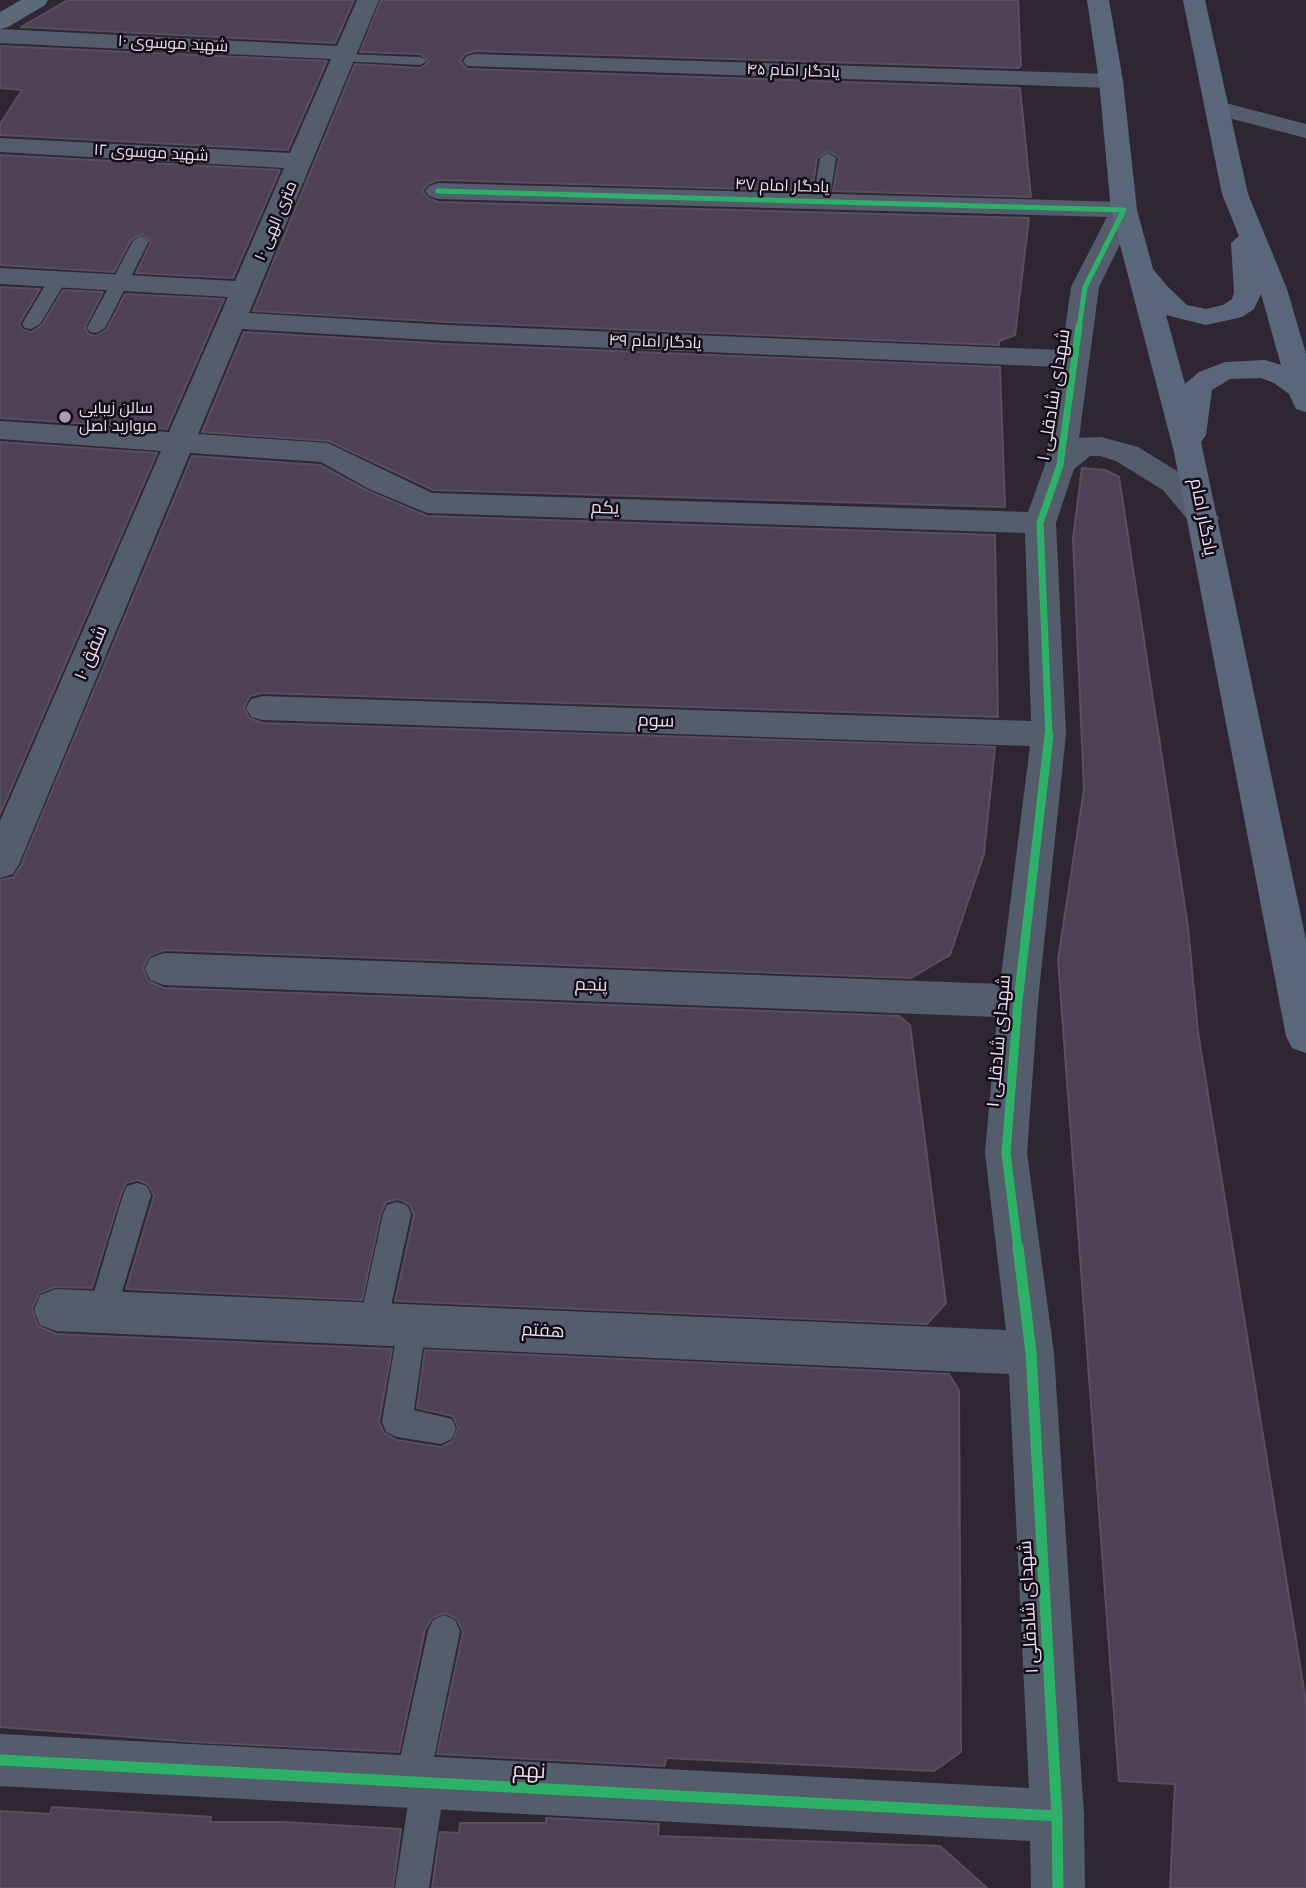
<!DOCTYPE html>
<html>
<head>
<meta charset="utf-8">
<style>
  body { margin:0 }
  canvas { display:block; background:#2f2634 }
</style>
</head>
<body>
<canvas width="1306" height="1888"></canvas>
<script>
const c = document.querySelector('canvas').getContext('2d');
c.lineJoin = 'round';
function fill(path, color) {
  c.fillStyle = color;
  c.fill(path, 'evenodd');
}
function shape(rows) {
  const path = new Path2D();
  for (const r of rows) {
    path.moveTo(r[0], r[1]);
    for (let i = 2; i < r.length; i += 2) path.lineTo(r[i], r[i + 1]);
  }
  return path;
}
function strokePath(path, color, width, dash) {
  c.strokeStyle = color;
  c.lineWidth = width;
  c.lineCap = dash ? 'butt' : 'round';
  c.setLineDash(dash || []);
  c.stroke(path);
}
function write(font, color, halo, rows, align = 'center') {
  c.font = font + ' "Roboto Serif",Cairo,serif';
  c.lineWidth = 5;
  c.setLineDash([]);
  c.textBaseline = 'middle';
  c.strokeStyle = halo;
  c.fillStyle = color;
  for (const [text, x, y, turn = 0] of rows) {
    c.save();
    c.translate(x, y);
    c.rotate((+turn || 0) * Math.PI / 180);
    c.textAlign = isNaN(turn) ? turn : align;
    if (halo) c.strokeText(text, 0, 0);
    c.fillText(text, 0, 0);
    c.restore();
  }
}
const building = shape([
  [68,0,354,0,335,43,21,27,68,0],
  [381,0,1018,0,1021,66,1018,68,475,51,465,54,460,61,467,69,1020,88,1031,197,833,191,839,158,829,151,817,158,812,191,438,180,428,184,422,191,428,198,438,202,1029,218,1015,335,999,341,999,345,447,322,253,311,355,64,420,68,429,62,420,54,360,52,381,0],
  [0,46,327,61,288,150,0,135,0,124,22,90,0,88,0,46],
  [0,155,280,170,233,278,136,273,151,242,142,234,131,240,114,272,0,265,0,155],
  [0,287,40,289,19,324,23,330,31,332,42,325,63,290,103,292,85,327,88,334,96,336,107,329,125,294,224,299,167,429,0,418,0,287],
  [244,332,447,344,1000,367,1005,507,433,490,329,441,202,432,244,332],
  [0,442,157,453,0,814,0,442],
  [192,456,320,465,368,491,427,516,995,535,998,717,263,693,250,696,244,707,249,718,263,723,995,747,984,854,950,955,911,978,164,950,149,956,143,968,148,981,164,988,899,1016,910,1025,946,1303,927,1324,395,1301,414,1215,409,1204,398,1199,386,1202,381,1213,362,1300,126,1289,154,1196,149,1185,138,1180,126,1183,121,1194,92,1288,55,1287,39,1293,32,1309,38,1326,56,1334,392,1349,379,1422,384,1433,397,1440,441,1447,453,1441,458,1428,453,1416,417,1408,425,1350,949,1374,959,1390,961,1752,934,1771,666,1758,665,1766,437,1754,463,1632,457,1619,445,1613,432,1618,425,1630,399,1752,194,1742,0,1727,0,880,14,877,21,865,192,456],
  [1082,468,1105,470,1119,477,1134,575,1188,927,1198,1032,1306,1702,1306,1888,1170,1888,1175,1784,1119,1781,1058,960,1084,789,1073,539,1082,468],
  [52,1807,211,1817,210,1822,284,1822,401,1829,393,1888,0,1888,0,1811,50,1814,52,1807],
  [546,1818,659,1824,658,1836,940,1846,987,1888,432,1888,440,1832,459,1833,460,1823,546,1823,546,1818]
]);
const lane = shape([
  [344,54,420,57,427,61,420,65,339,61,337,58,344,54],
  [828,153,836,158,829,202,821,207,813,202,820,158,828,153],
  [141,236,149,241,105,328,96,333,90,332,87,328,133,241,141,236],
  [58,274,67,279,40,324,31,329,25,328,22,324,49,279,58,274],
  [137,1183,147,1186,151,1195,116,1312,112,1321,102,1325,92,1321,88,1312,123,1195,127,1186,137,1183],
  [397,1202,407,1205,411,1214,387,1324,383,1334,373,1338,363,1334,359,1324,383,1214,387,1205,397,1202],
  [412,1312,422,1316,426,1326,414,1410,452,1419,456,1429,452,1439,441,1444,397,1437,386,1432,382,1422,398,1326,402,1316,412,1312],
  [444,1615,455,1620,460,1631,432,1768,440,1771,445,1783,429,1888,395,1888,409,1798,400,1794,395,1782,428,1631,433,1620,444,1615]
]);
const street = shape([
  [357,0,379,0,249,313,447,325,1062,350,1071,287,1107,217,438,199,429,196,425,191,429,186,438,183,1124,202,1133,204,1137,210,1099,287,1079,438,1101,437,1138,447,1185,476,1219,518,1214,525,1203,528,1192,525,1163,490,1116,461,1100,456,1090,456,1074,469,1056,523,1066,734,1038,1001,1027,1153,1054,1353,1084,1816,1085,1888,1031,1888,1030,1841,0,1786,0,1734,1029,1788,1009,1374,56,1331,40,1325,34,1310,40,1295,56,1289,1006,1330,985,1153,997,1017,164,985,150,980,145,969,150,958,164,953,1000,984,1030,746,263,720,251,717,246,708,251,699,263,696,1031,721,1025,533,427,513,369,489,321,462,190,453,19,864,13,874,0,878,0,821,161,451,0,439,0,421,169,432,228,297,0,284,0,268,235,281,284,168,0,152,0,138,290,153,331,59,0,43,0,29,337,46,357,0],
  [242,329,447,341,1059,367,1045,465,1028,512,432,493,328,443,198,434,242,329],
  [475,54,1111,74,1119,76,1123,81,1119,86,1111,88,467,66,463,61,467,56,475,54],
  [1218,101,1306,124,1306,138,1209,113,1206,108,1209,103,1218,101]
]);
const secondary = shape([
  [21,0,48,0,45,5,8,27,0,29,0,12,21,0]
]);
const primary = shape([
  [1087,0,1109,0,1123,81,1137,210,1153,269,1167,286,1187,305,1206,309,1223,305,1232,299,1234,292,1231,243,1239,236,1222,194,1183,0,1205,0,1248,194,1287,289,1306,354,1306,412,1296,409,1289,394,1274,383,1261,378,1230,379,1212,390,1206,435,1201,442,1306,940,1306,1053,1292,1048,1286,1036,1174,452,1111,210,1099,81,1087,0],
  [1261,294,1281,365,1265,360,1225,362,1199,372,1185,384,1166,315,1206,325,1242,317,1254,309,1261,294]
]);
const cyclewayFar3 = shape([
  [438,191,1124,210,1085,287,1079,328]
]);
const cyclewayFar2 = shape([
  [1049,737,1040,523,1060,465,1079,326]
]);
const cyclewayFar1 = shape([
  [1018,1249,1006,1153,1018,1001,1049,735]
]);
const cycleway = shape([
  [1018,1247,1031,1353,1057,1816,1058,1888],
  [0,1760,1057,1816]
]);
const markers = [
  [65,417,7,"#a99eaf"]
];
const farStreetnames = [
  ["شهید موسوی ۱۰",173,44,3],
  ["یادگار امام ۴۵",793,71,2],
  ["شهید موسوی ۱۲",151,153,3],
  ["یادگار امام ۴۷",782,186,2],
  ["۱۰ متری الهی",276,221,-67],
  ["یادگار امام ۴۹",655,342,2]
];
const farPoinames = [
  ["سالن زیبایی",79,408],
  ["مروارید اصل",79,426]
];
const streetNames = [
  ["شهدای شادقلی ۱",1054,395,-81],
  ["یکم",605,508,2],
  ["یادگار امام",1203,517,79],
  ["شفق ۱۰",91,653,-67],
  ["سوم",656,721,2],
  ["پنجم",591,985,2],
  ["شهدای شادقلی ۱",999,1041,-85],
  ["هفتم",543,1331,3],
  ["شهدای شادقلی ۱",1029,1607,-93]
];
const nearStreetnames = [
  ["نهم",529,1771,3]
];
fill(building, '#4e4155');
strokePath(building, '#57505c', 2);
fill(lane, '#545d6c');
fill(street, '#545d6c');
fill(secondary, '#5c697b');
fill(primary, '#5a677a');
strokePath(cyclewayFar3, '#2db169', 5);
strokePath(cyclewayFar2, '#2db169', 7);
strokePath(cyclewayFar1, '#2db169', 9);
strokePath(cycleway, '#2db169', 11);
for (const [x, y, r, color] of markers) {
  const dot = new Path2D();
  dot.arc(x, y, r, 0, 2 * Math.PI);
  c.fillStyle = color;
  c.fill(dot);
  strokePath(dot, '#140d19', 2.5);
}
write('16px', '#eadff1', '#140d19', farStreetnames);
write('16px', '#eadff1', '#140d19', farPoinames, 'left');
write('18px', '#eadff1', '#140d19', streetNames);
write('21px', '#eadff1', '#140d19', nearStreetnames);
</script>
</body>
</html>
